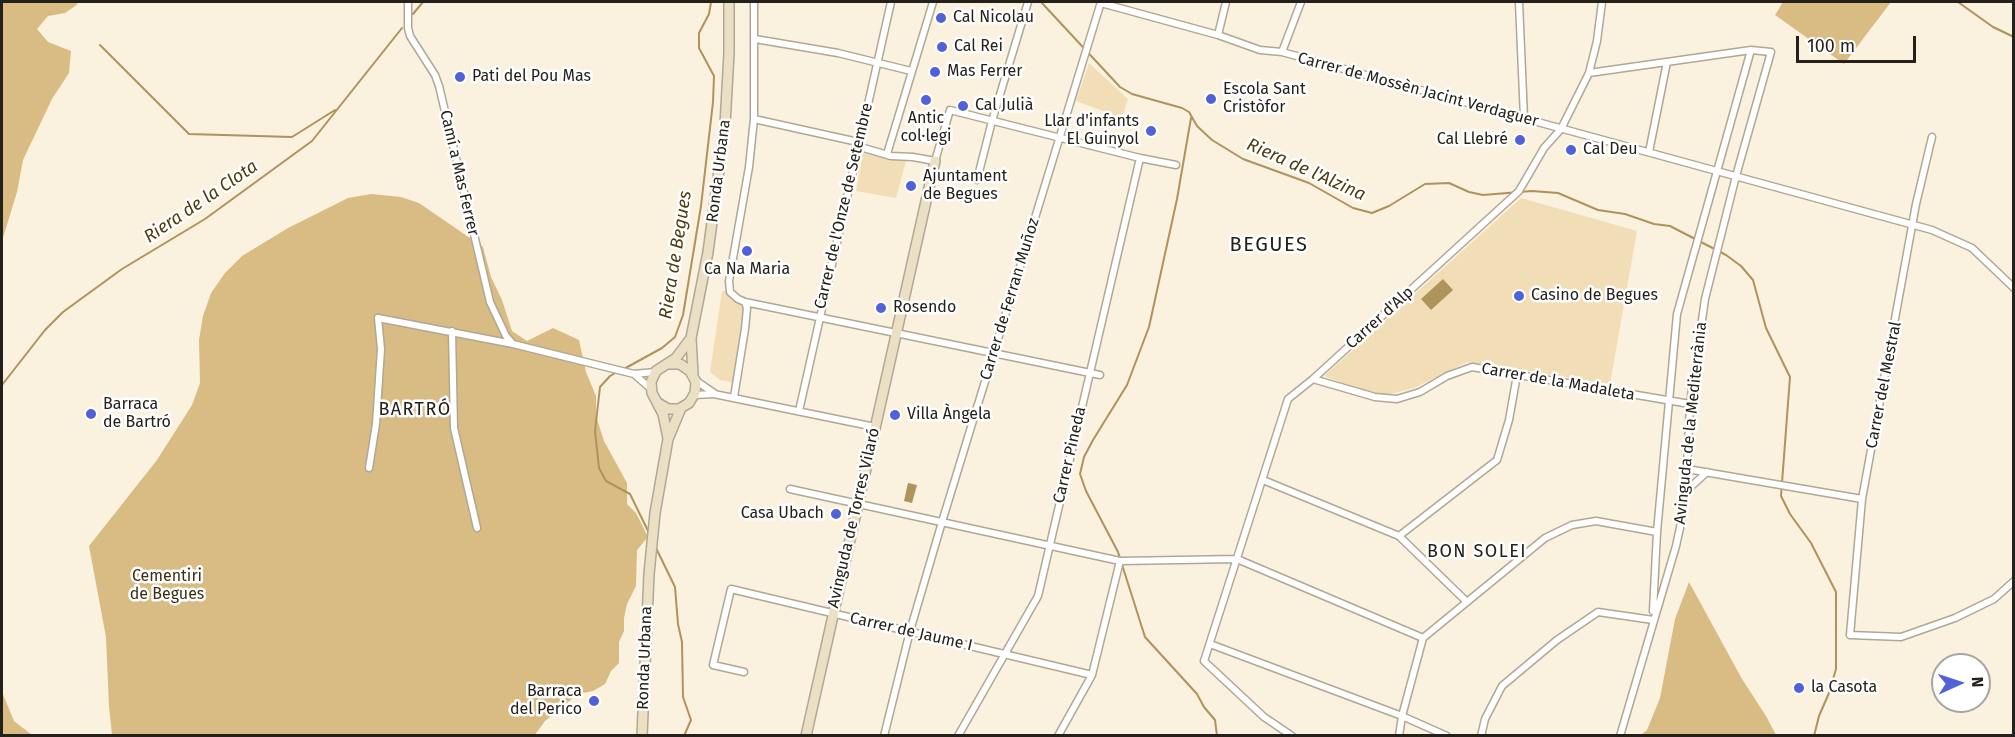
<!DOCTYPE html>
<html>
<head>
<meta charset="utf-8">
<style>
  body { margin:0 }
  #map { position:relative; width:2015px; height:737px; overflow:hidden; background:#fbf1df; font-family:"Fira Sans",sans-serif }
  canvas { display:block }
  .frame { position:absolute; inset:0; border:3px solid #24201a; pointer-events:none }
  .north { position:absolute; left:1931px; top:653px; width:60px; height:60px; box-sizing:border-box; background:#fff; border:2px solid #a7a6a3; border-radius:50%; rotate:87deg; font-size:16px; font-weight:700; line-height:24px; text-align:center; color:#24201a }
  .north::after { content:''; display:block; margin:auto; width:21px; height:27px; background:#5162d8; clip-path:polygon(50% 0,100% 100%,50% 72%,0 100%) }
  .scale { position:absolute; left:1796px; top:36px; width:120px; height:27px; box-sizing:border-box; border:3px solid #24201a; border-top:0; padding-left:8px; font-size:18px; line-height:21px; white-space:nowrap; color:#24201a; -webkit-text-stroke:4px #fff; paint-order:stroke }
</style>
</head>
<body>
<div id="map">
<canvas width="2015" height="737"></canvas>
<div class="frame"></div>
<div class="north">N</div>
<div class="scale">100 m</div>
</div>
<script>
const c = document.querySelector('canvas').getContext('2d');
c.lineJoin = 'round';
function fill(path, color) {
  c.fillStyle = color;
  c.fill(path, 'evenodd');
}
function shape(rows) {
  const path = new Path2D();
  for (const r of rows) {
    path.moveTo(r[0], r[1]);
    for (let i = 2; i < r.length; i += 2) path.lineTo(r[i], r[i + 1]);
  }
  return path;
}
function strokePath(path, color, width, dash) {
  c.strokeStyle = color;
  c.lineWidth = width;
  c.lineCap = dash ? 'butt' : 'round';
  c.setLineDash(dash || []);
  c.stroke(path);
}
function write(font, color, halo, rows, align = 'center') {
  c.font = font + ' "Fira Sans",sans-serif';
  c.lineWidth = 5;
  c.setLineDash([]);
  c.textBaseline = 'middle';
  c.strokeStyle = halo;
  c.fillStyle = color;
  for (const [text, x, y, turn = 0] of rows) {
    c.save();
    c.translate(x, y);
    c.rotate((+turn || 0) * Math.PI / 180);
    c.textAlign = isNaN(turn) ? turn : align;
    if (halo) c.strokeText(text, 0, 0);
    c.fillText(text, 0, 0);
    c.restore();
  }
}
const green = shape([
  [1089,63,1128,99,1122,118,1076,101],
  [863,151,906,161,896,198,856,191],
  [1521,198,1637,231,1610,384,1467,362,1414,388,1387,395,1356,388,1324,376],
  [722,291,730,292,745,302,737,383,720,380,710,372]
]);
const forest = shape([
  [2,2,74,2,78,4,65,13,48,16,37,29,48,42,71,51,69,73,52,99,23,160,17,192,2,241],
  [1783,2,1891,2,1844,64,1775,15],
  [371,194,401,197,419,203,483,247,491,277,502,300,512,331,527,341,553,328,579,340,586,372,596,396,596,416,604,441,627,483,627,504,636,513,648,537,637,550,636,586,627,604,624,618,624,631,619,642,619,663,611,671,605,684,593,691,578,694,545,721,534,736,112,735,109,706,106,637,89,546,157,460,192,405,200,383,199,340,203,316,211,293,225,273,242,256,288,228,348,198],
  [1689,582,1742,679,1766,716,1776,735,1641,735,1647,730,1660,698,1675,619],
  [2,692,14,721,32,735,2,735]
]);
const water = shape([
  [1443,279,1453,290,1431,310,1421,299],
  [908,483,917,485,912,503,904,501]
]);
const stream = shape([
  [1041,2,1120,87,1132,94,1182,108,1189,112,1197,126,1212,140,1243,159,1309,183,1353,208,1372,213,1389,206,1425,184,1449,183,1469,192,1483,195,1532,191,1558,193,1598,210,1625,214,1654,224,1670,226,1726,255,1741,266,1753,280,1766,328,1790,377,1781,496,1790,514,1811,543,1836,592,1836,669,1829,693,1819,716,1814,736],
  [1958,2,1993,27,2014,37],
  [413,14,423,2],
  [100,45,189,134,292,137,335,110],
  [1191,118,1177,199,1149,327,1127,385,1093,440,1084,457,1080,474,1086,491,1118,552,1145,637,1197,694,1204,707,1215,720,1217,736],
  [622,370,662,348,675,337,683,315,701,206,713,102,714,76,699,48,699,33,709,14,711,2],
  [617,372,610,376,600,387,595,431,599,468,606,481,630,494,650,535],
  [2,385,45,330,63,312,122,269,205,219,312,141,402,28],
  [656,548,675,587,678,624,682,642,683,697,691,720,684,736]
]);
const street = shape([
  [408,2,408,28,410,36,435,75,439,86,490,302,506,336,513,344],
  [754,2,754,119,749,167,729,281,730,292,738,299,745,302,1100,375],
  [1519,2,1524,118],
  [1101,3,1218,35,1260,50,1282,52,1932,230,1972,248,2014,288],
  [1218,35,1226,2],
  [755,39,838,53,911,71],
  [1282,52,1301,2],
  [1589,73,1751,50,1771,52,1736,176,1705,299,1690,404,1687,469,1683,514,1676,546,1620,736],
  [754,119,858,142],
  [1932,137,1916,204,1862,499,1850,635,1901,637,1955,618,1994,599,2014,581],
  [857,146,891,156,913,157,935,161,950,110,1140,158,1176,165],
  [1649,152,1667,62],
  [887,154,933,2],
  [977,180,992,121,1028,2],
  [452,331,454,428,477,528],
  [634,374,651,389],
  [1313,379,1375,397,1397,399,1420,392,1447,376,1472,367,1690,404],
  [695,380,714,393],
  [694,395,714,394,875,427],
  [734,397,745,329,747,308,745,302],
  [799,411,891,2],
  [369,468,376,424,381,349,378,318,513,344,634,374,655,372],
  [1687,469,1862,499],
  [1263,480,1399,536,1467,602],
  [790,489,1120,561,1237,559,1423,638],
  [1685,492,1707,472],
  [1399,536,1497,460,1509,420,1517,375],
  [1653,611,1657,532,1677,314,1751,50],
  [1210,644,1402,716,1447,736],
  [744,672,713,665,731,589,1092,675],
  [884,736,910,631,942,522,1101,2],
  [958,736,1038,596,1140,158],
  [1058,736,1092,675,1120,561],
  [1292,736,1264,717,1204,661,1288,399,1313,379,1519,191,1544,148,1561,129,1589,73,1597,41,1602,2],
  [1399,736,1402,716,1423,638,1545,538,1572,525,1596,521,1657,532],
  [1481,736,1485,719,1502,686,1557,640,1598,612,1653,620]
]);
const secondary = shape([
  [693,374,691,338,708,252,725,125,729,53,729,2],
  [658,403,668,409,679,409,689,403,695,393,696,382,690,371,680,364,668,364],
  [668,438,663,414,652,393,651,382,656,371,676,358,691,338],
  [642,736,649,574,655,513,668,439,681,408],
  [806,736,935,161]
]);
const markers = [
  [941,18,6,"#5162d8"],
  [942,47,6,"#5162d8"],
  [935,72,6,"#5162d8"],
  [460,77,6,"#5162d8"],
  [1211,99,6,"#5162d8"],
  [926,100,6,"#5162d8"],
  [963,106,6,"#5162d8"],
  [1151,131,6,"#5162d8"],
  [1520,140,6,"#5162d8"],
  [1571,150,6,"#5162d8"],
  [911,186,6,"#5162d8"],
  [747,251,6,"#5162d8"],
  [1519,296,6,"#5162d8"],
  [881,308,6,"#5162d8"],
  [91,414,6,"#5162d8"],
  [895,415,6,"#5162d8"],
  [836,514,6,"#5162d8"],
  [1799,688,6,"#5162d8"],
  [594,701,6,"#5162d8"]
];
const poiNames = [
  ["Cal Nicolau",953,18],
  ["Cal Rei",954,47],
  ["Mas Ferrer",947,72],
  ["Pati del Pou Mas",472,77],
  ["Escola Sant",1223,90],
  ["Cristòfor",1223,108],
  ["Cal Julià",975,106],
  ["Antic",926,119,"center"],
  ["col·legi",926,137,"center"],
  ["Llar d'infants",1139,122,"right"],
  ["El Guinyol",1139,140,"right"],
  ["Cal Llebré",1508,140,"right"],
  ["Cal Deu",1583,150],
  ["Ajuntament",923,177],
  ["de Begues",923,195],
  ["Ca Na Maria",747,270,"center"],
  ["Casino de Begues",1531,296],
  ["Rosendo",893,308],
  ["Barraca",103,405],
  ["de Bartró",103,423],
  ["Villa Àngela",907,415],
  ["Casa Ubach",824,514,"right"],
  ["la Casota",1811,688],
  ["Barraca",582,692,"right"],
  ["del Perico",582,710,"right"]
];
const streetNames = [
  ["Carrer de Mossèn Jacint Verdaguer",1418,90,15],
  ["Ronda Urbana",719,171,-83],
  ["Camí a Mas Ferrer",459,173,77],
  ["Carrer de l'Onze de Setembre",844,206,-77],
  ["Carrer de Ferran Muñoz",1010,299,-73],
  ["Carrer d'Alp",1380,318,-42],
  ["Carrer de la Madaleta",1558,382,10],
  ["Carrer del Mestral",1884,385,-79],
  ["Avinguda de la Mediterrània",1691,423,-84],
  ["Carrer Pineda",1070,455,-77],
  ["Avinguda de Torres Vilaró",854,518,-77],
  ["Carrer de Jaume I",911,632,13],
  ["Ronda Urbana",645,658,-88]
];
const parkNames = [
  ["Cementiri",167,577],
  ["de Begues",167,595]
];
const waterNames = [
  ["Riera de l'Alzina",1306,170,24],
  ["Riera de la Clota",201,202,-34],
  ["Riera de Begues",676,255,-81]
];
const neighbourhoodNames = [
  ["BARTRÓ",415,410],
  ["BON SOLEI",1477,552]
];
const quarterNames = [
  ["BEGUES",1269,245]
];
fill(green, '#f2deb6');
fill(forest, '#d8bc83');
fill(water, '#ae935b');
strokePath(stream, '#ae935b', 2);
strokePath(street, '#b0a795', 9);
strokePath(secondary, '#b0a795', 12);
strokePath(street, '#fff', 6);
strokePath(secondary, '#ece0c4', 9);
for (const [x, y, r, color] of markers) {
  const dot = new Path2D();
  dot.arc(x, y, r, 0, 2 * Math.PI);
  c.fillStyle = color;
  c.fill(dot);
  strokePath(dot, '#fff', 2);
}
write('16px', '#24201a', '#fff', poiNames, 'left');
write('16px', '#24201a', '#fff', streetNames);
write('16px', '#3a2e14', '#fff', parkNames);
write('italic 18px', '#4f3c0e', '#fff', waterNames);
c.letterSpacing = '1.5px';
write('18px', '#24201a', '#fff', neighbourhoodNames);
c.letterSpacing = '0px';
c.letterSpacing = '1.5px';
write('20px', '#24201a', '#fff', quarterNames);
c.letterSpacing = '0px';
</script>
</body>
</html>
